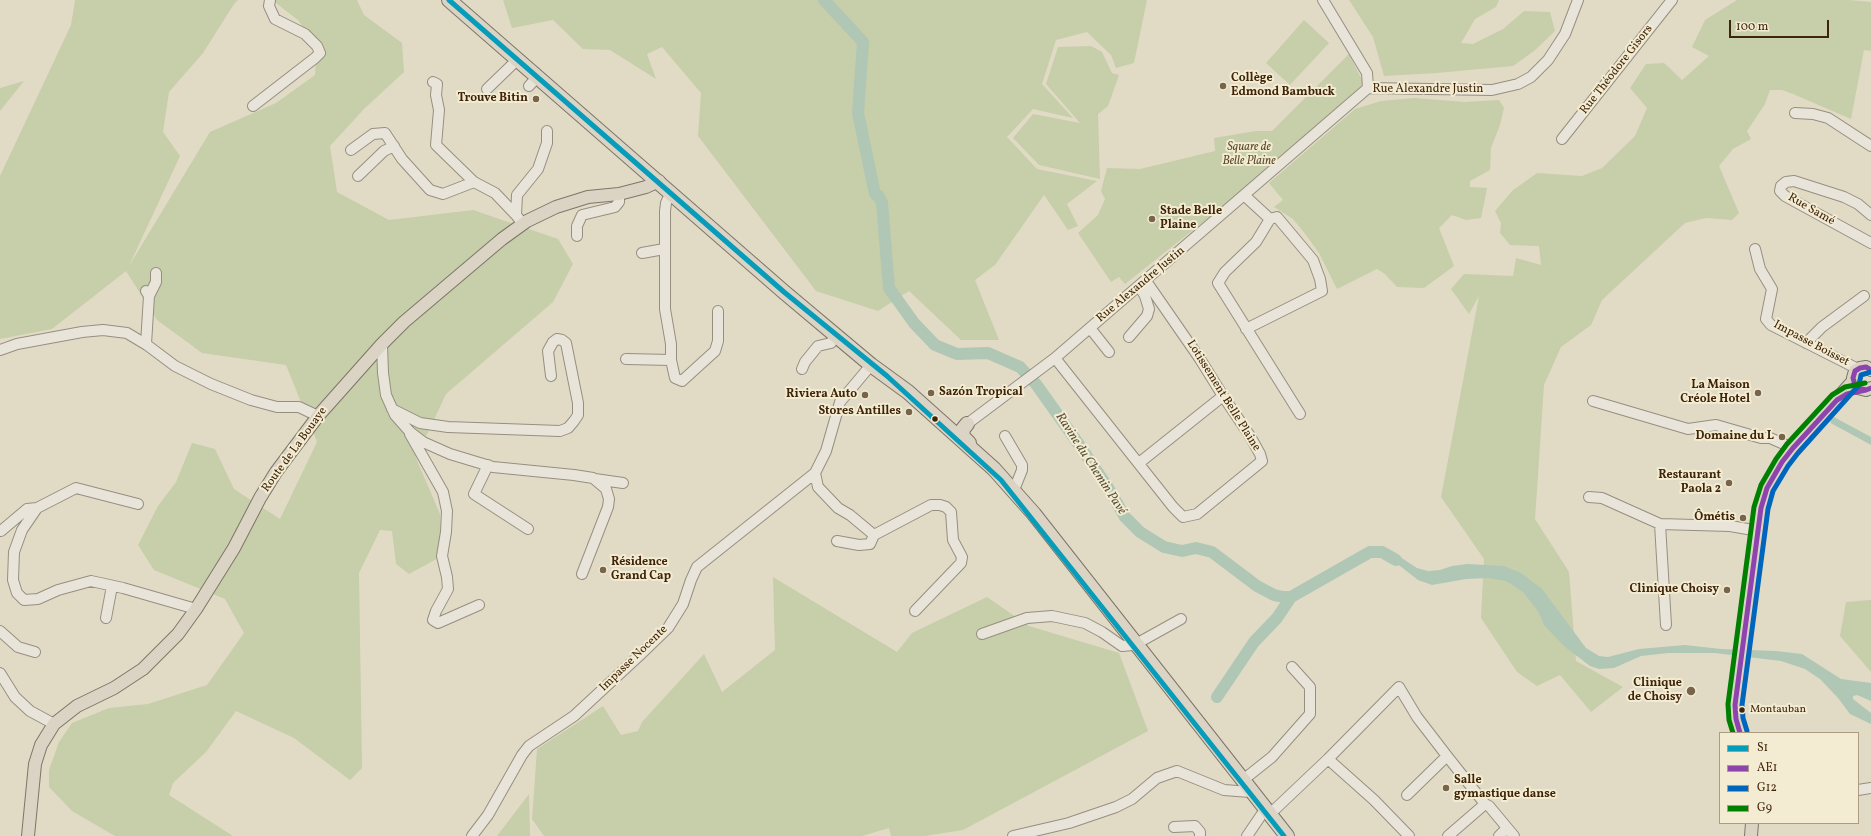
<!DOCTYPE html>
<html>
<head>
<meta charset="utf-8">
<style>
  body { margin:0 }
  #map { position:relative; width:1871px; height:836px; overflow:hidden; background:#e1dbc6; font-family:Vollkorn,serif }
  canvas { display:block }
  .legend { position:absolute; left:1719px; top:732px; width:140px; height:92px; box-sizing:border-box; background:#f3ecd3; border:1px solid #ab9c82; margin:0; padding:5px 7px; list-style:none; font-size:12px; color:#3e2408 }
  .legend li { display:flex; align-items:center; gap:8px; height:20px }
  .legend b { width:20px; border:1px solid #ab9c82 }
  .scale { position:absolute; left:1729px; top:20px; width:100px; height:18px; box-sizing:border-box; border:2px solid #3e2408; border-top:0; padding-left:5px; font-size:12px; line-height:14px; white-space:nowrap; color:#3e2408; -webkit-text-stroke:3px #f3ecd3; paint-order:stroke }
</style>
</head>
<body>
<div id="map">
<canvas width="1871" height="836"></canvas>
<ul class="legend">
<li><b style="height:5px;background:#069cba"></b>S1</li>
<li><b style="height:5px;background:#8e44ad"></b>AE1</li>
<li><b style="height:5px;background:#0065bd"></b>G12</li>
<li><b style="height:5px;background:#008000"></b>G9</li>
</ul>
<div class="scale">100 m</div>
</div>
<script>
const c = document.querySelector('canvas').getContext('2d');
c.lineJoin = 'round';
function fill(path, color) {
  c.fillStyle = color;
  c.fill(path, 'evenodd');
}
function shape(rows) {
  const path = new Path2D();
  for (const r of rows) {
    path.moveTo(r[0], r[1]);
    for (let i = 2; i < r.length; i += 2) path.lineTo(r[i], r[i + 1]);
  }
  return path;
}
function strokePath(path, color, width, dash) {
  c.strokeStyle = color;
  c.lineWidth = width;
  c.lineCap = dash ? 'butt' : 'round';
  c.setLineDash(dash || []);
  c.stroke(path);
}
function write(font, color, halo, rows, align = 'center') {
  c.font = font + ' Vollkorn,serif';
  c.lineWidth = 4;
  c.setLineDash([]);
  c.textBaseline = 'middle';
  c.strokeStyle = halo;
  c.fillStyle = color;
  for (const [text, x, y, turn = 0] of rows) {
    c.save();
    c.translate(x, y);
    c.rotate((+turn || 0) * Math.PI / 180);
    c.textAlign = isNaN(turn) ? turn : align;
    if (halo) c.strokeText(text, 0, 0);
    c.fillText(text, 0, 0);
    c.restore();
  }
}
const green = shape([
  [75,0,238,0,234,4,203,53,169,92,163,132,180,156,129,266,210,132,276,103,315,75,317,46,298,20,272,0,357,0,364,15,402,43,404,72,364,109,330,146,337,192,389,220,473,210,558,239,573,264,553,302,446,394,416,458,440,514,442,556,409,574,396,564,392,531,380,530,359,573,362,768,350,780,294,738,236,711,206,752,173,783,169,795,233,836,115,836,72,811,49,787,49,770,59,742,72,723,109,708,148,704,207,685,244,633,225,599,154,570,138,545,158,506,176,482,192,443,215,449,234,489,280,519,317,442,286,365,202,353,157,320,126,271,52,329,0,339,0,176,71,25],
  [503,0,1147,0,1134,63,1116,68,1111,55,1087,32,1056,40,1042,84,1073,118,1033,109,1007,137,1037,169,1097,181,1067,204,1078,226,1068,230,1044,195,995,265,975,280,999,340,961,340,909,291,878,311,816,291,698,136,701,93,662,47,647,54,656,79,610,50,583,49,553,20,512,28],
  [1349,0,1499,0,1496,7,1475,19,1461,43,1473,44,1503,29,1524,11,1550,12,1555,31,1534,51,1513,66,1437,73,1384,76,1373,37],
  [1737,0,1849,0,1871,2,1871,51,1864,50,1851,119,1793,94,1782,90,1770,90,1765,104,1747,131,1751,139,1733,149,1719,166,1739,213,1732,220,1706,218,1685,223,1602,300,1591,325,1561,347,1544,385,1535,519,1569,572,1576,661,1623,687,1591,712,1560,675,1537,686,1517,672,1481,618,1484,559,1441,497,1479,296,1469,314,1451,289,1464,274,1513,276,1516,258,1541,265,1539,246,1510,245,1500,233,1501,223,1495,211,1512,191,1537,173,1582,176,1602,168,1635,136,1647,108,1630,88,1646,64,1664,63,1682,80,1709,56,1692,47,1705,20],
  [1304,20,1329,43,1290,85,1266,63],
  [1091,46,1102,52,1112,73,1119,75,1108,106,1098,114,1100,179,1039,165,1013,138,1033,114,1080,123,1046,84,1058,47],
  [1349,54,1364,84,1362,90,1246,188,1125,284,1119,277,1111,282,1078,233,1098,215,1105,199,1101,191,1107,168,1140,169,1215,151,1214,138,1256,131,1272,131],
  [24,81,0,111,0,88],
  [1414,98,1465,102,1499,100,1504,108,1500,125,1491,148,1490,170,1470,181,1470,187,1487,188,1481,218,1466,220,1452,215,1439,228,1454,266,1424,288,1397,287,1385,274,1377,269,1337,289,1319,253,1306,235,1293,219,1274,207,1283,200,1269,183,1355,109,1381,101],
  [773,577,897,652,912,633,987,597,1029,626,1119,653,1148,731,963,830,925,836,891,836,889,828,862,836,544,836,532,819,537,749,603,706,621,735,638,731,642,722,704,654,722,692,775,650],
  [1871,600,1871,672,1840,636,1846,602],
  [529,794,530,836,497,836]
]);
const water = shape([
  [1391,551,1417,568,1428,571,1440,570,1452,566,1467,564,1504,566,1521,573,1542,589,1586,648,1599,656,1608,657,1639,649,1685,645,1721,649,1776,651,1802,654,1841,679,1871,683,1871,701,1857,695,1853,696,1853,699,1871,713,1871,724,1850,714,1838,698,1820,679,1805,669,1781,661,1715,653,1668,653,1641,656,1614,668,1599,669,1590,666,1565,647,1544,625,1538,611,1523,592,1506,581,1488,578,1466,579,1432,585,1418,580,1382,552]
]);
const canal = shape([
  [1834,421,1871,441]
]);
const river = shape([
  [824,0,863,42,858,113,875,194,878,195,882,203,889,288,914,323,935,345,957,354,988,353,1020,367,1036,384,1080,446,1107,486,1125,517,1140,532,1164,547,1182,551,1196,548,1212,552,1257,586,1274,595,1283,597,1291,597,1370,552,1382,552,1396,560],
  [1217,697,1254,642,1277,618,1291,597]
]);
const minor = shape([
  [1323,0,1367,73,1368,88],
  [433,82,437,84,436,95,439,110,436,145,474,182],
  [529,86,538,76],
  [487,89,518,59],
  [253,106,315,58,320,53,317,46,305,34,275,19,269,6,270,0],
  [1795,113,1813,114,1828,118,1871,146],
  [1562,139,1672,0],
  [351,150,373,134,385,133,402,159,430,190,443,194,474,182,495,193,516,215,523,224],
  [358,176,384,151,394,146],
  [671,192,666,203,665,211,665,309,671,344,671,360,675,378,682,381,715,351,718,341,718,311],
  [1245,196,1270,219],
  [516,215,517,195,538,169,547,143,547,131],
  [1871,215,1858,204,1844,197,1794,181,1786,182,1781,186,1780,191,1785,196,1871,243],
  [577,236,577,226,582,215,615,207,619,202,619,194],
  [1755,249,1760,269,1772,289,1766,319,1771,325,1858,369],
  [642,253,664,249],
  [149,296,156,282,156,273],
  [1090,328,1109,352],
  [1246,329,1322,291,1320,279,1313,260,1277,217,1270,219,1256,242,1225,272,1218,283,1300,414],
  [1129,337,1147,316,1149,309,1145,296,1139,286],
  [1806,343,1822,327,1864,296],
  [146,344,149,296,146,291],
  [382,344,383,373,386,395,395,415,410,432,423,442,450,454,493,467,574,475,593,478,606,489,609,499,608,507,582,574],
  [0,350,17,344,82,332,103,330,127,333,147,345,175,366,211,384,251,400,277,407,299,407,318,416],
  [1055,358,1173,507,1183,517,1197,514,1262,461,1260,454,1250,436,1223,396,1200,359,1146,281],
  [626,359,671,360],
  [802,369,805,362,818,346,831,343,835,335],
  [1593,401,1688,429,1716,425,1761,438,1770,438,1793,448],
  [392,409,420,423,448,427,560,431,568,428,574,421,578,415,578,403,566,343,562,340,557,339,553,342,548,351,551,376],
  [967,424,1055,358,1368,88,1492,90,1518,84,1531,77,1548,60,1565,34,1578,0],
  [410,434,443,492,447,511,446,532,442,556,447,577,448,589,436,611,433,620,438,623,479,605],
  [1005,436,1022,465,1022,470,1014,490],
  [1139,463,1223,396],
  [488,465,474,494,528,529],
  [815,473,818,487,838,508,850,515,874,535,870,544,859,545,837,541],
  [595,479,623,483],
  [1589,497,1602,498,1660,524,1730,526,1759,531],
  [138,504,76,488,37,508,22,530,14,552,13,580,17,593,24,600,38,599,58,590,91,581,123,588,196,609],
  [1660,524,1666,625],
  [1,531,27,509,37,508],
  [874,535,931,505,940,505,946,507,951,512,953,540,962,557,961,563,915,611],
  [106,618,112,586],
  [0,631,18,647,35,652],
  [982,634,1027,618,1052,616,1085,623,1102,632,1122,646,1133,645],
  [1136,644,1181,619],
  [0,673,15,697,30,711,54,724],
  [1328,759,1399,687,1417,717,1447,756,1485,804,1489,806,1514,836],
  [1243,780,1272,757,1310,714,1310,687,1292,667],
  [1858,790,1871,788],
  [1407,795,1447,756],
  [1270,814,1328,759,1374,800,1409,836],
  [1174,827,1195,826,1200,832,1200,836],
  [472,836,488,815,522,755,529,746,574,716,642,653,668,628,683,604,691,580,697,567,815,473,826,451,840,402,871,365],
  [1013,836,1069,823,1116,807,1132,799,1157,778,1177,771,1224,790,1250,792],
  [1247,836,1264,811],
  [1448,836,1485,804],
  [1499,836,1507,828]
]);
const major = shape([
  [1871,370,1866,367,1860,368,1855,371,1853,378,1855,385,1858,388,1866,390,1871,388],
  [1740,733,1736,719,1735,705,1761,508,1767,488,1782,462,1793,448,1853,381],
  [28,836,35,764,41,745,54,724,77,706,114,688,143,669,178,634,196,609,234,548,260,498,276,472,318,416,382,344,404,322,502,239,527,221,556,207,588,197,619,194,646,187,659,181],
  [1751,836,1752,823]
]);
const highway = shape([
  [449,0,784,292,871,365,908,392,994,469,1034,514,1287,836],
  [967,424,963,429,962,436,969,443]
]);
const bus1 = shape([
  [449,0,784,292,887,376,1001,480,1284,836]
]);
const bus2 = shape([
  [1871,370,1866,367,1860,368,1855,371,1853,378,1855,385,1858,388,1866,390,1871,388],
  [1740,733,1736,719,1735,705,1761,508,1767,488,1782,462,1793,448,1837,400,1847,394,1866,390]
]);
const bus3 = shape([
  [1747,731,1743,718,1742,705,1768,509,1773,491,1788,466,1798,453,1859,385,1861,375,1871,372]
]);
const bus4 = shape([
  [1733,733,1729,720,1728,704,1754,507,1761,485,1776,459,1787,444,1832,395,1845,387,1865,383]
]);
const markers = [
  [1223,86,4,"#77644a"],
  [536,99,4,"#77644a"],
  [1152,219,4,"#77644a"],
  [931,393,4,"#77644a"],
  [1758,393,4,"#77644a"],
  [865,395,4,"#77644a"],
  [909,412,4,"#77644a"],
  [935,419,3.5,"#3e2408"],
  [1782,437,4,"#77644a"],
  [1729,483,4,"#77644a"],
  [1743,518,4,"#77644a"],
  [603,570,4,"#77644a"],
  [1727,590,4,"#77644a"],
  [1691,691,5,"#77644a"],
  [1742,710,3.5,"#3e2408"],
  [1446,788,4,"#77644a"]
];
const busNames = [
  ["Montauban",1750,710]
];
const streetNames = [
  ["Rue Théodore Gisors",1617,70,-52],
  ["Rue Alexandre Justin",1428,90],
  ["Rue Samé",1811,210,30],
  ["Rue Alexandre Justin",1141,285,-40],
  ["Impasse Boisset",1811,344,28],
  ["Lotissement Belle Plaine",1223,396,58],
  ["Route de La Bouaye",295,450,-54],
  ["Impasse Nocente",634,659,-44]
];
const poiNames = [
  ["Collège",1231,79,"left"],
  ["Edmond Bambuck",1231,93,"left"],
  ["Trouve Bitin",528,99],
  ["Stade Belle",1160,212,"left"],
  ["Plaine",1160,226,"left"],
  ["La Maison",1750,386],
  ["Créole Hotel",1750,400],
  ["Sazón Tropical",939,393,"left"],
  ["Riviera Auto",857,395],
  ["Stores Antilles",901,412],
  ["Domaine du L",1774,437],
  ["Restaurant",1721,476],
  ["Paola 2",1721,490],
  ["Ômétis",1735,518],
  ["Résidence",611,563,"left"],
  ["Grand Cap",611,577,"left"],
  ["Clinique Choisy",1719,590],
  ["Clinique",1682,684],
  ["de Choisy",1682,698],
  ["Salle",1454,781,"left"],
  ["gymastique danse",1454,795,"left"]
];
const parkNames = [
  ["Square de",1249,148],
  ["Belle Plaine",1249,162]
];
const waterNames = [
  ["Ravine du Chemin Pavé",1090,464,57]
];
fill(green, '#c7ceaa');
fill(water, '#afc7b4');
strokePath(canal, '#afc7b4', 7);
strokePath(river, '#afc7b4', 12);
strokePath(minor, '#968f80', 12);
strokePath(major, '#7d7667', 14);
strokePath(highway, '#7d7667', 16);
strokePath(minor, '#e8e4da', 10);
strokePath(major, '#dbd4c5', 12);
strokePath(highway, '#dbd4c5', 14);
strokePath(bus1, '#069cba', 5);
strokePath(bus2, '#8e44ad', 5);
strokePath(bus3, '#0065bd', 5);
strokePath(bus4, '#008000', 5);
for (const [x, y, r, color] of markers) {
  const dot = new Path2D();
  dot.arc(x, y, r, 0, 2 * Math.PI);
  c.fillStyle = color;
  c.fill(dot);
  strokePath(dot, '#f3ecd3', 1.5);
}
write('11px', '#3e2408', '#f3ecd3', busNames, 'left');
write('12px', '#3e2408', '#f3ecd3', streetNames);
write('bold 12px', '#3e2408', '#f3ecd3', poiNames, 'right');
write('italic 12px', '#5b4c2b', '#f3ecd3', parkNames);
write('italic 13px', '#595239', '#f3ecd3', waterNames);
</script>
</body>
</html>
